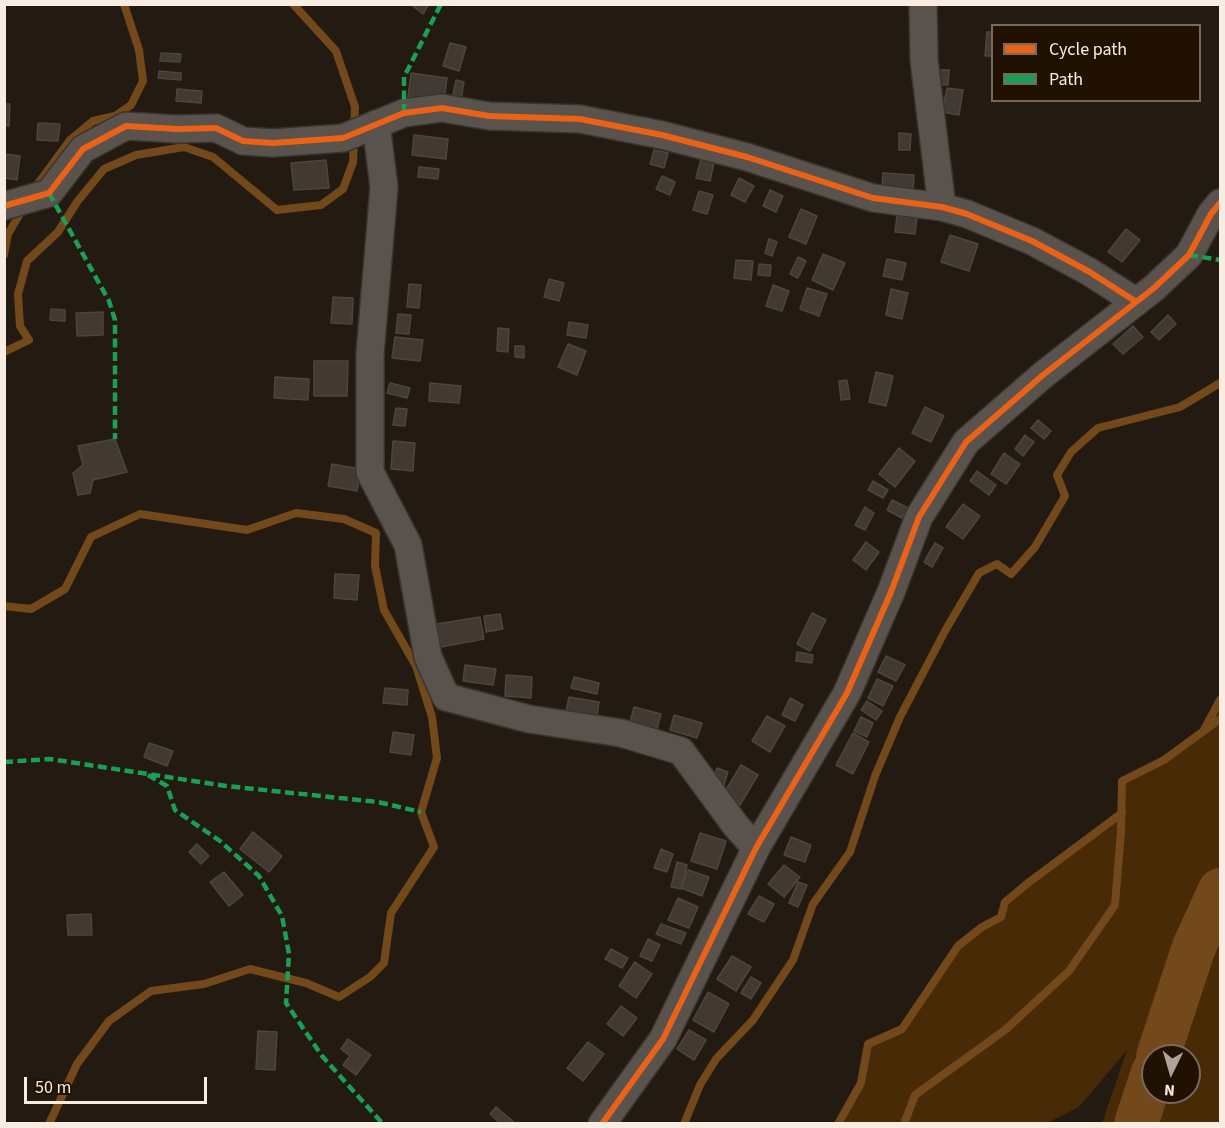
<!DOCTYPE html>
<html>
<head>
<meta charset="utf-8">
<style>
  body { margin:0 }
  #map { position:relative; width:1225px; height:1128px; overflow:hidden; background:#231a11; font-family:"Source Sans 3",sans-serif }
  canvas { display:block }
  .frame { position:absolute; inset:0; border:6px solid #f9ede3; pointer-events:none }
  .legend { position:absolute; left:991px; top:24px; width:210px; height:78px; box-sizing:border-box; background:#211102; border:2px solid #77695c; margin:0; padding:8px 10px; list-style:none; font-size:18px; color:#f9ede3 }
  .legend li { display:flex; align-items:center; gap:12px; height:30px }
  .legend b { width:30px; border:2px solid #77695c }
  .north { position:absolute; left:1141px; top:1044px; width:60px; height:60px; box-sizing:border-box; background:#211102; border:2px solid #77695c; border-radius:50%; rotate:185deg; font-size:16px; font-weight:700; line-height:24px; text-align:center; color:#f9ede3 }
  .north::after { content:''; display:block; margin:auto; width:21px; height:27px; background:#aea39a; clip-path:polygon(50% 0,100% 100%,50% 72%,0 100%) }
  .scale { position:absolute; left:24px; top:1077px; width:183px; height:27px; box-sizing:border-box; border:3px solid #f9ede3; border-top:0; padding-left:8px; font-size:18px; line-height:21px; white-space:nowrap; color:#f9ede3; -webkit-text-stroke:4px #211102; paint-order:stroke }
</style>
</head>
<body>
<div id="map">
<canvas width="1225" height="1128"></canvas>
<div class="frame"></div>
<ul class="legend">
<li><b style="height:8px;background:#ea6118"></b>Cycle path</li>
<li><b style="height:8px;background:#1a9f57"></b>Path</li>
</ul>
<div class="north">N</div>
<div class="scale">50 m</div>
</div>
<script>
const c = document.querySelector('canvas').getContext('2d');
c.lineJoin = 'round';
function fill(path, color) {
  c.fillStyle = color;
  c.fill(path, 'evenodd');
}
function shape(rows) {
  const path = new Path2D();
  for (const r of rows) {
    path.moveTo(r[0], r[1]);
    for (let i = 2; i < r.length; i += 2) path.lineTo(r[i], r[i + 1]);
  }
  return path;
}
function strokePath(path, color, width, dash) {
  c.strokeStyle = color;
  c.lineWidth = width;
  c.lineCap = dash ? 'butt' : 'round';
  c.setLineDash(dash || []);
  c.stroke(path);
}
const green = shape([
  [1220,700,1220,1123,1102,1123,1127,1050,1079,1107,1047,1123,838,1123,861,1083,868,1044,902,1029,958,946,1001,917,1005,902,1122,813,1122,781,1164,760,1203,731],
  [1153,1056,1189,1056,1189,1092,1153,1092]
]);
const stream = shape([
  [293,4,336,51,355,107,354,128],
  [34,189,70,140,93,121,115,116,131,105,143,81,139,50,124,4],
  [4,255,8,234,24,207],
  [4,352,29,340,20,326,18,294,27,261,58,232,77,202,104,169,136,155,184,147,213,157,277,210,321,205,343,189,353,162,354,140],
  [4,606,31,609,65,589,91,537,140,514,247,530,296,513,344,519,376,533,375,566,384,610,416,666,432,717,437,758,421,812,434,847,391,913,384,963,370,977,339,997,306,983,250,969,204,984,151,991,109,1021,77,1064,49,1124],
  [1204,730,1220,700],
  [684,1124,700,1085,716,1059,753,1020,793,960,813,904,850,852,875,776,900,717,945,631,979,573,997,564,1011,574,1035,547,1065,496,1057,475,1071,452,1098,428,1180,407,1220,383],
  [838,1124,861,1083,868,1044,902,1029,958,946,982,927,1001,917,1005,902,1028,883,1122,813],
  [904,1124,915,1095,1005,1030,1069,971,1115,905,1121,831,1122,781,1164,760,1220,719]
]);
const river = shape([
  [1158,1056,1194,947,1220,890],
  [1136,1124,1153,1072]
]);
const building = shape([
  [410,4,429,4,423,14,410,4],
  [987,32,992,32,992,56,985,56,987,32],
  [450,43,466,47,459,71,443,66,450,43],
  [161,53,181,54,180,62,160,61,161,53],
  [937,70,949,70,948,85,936,85,937,70],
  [159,71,181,73,181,80,158,78,159,71],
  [411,73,447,78,444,102,408,97,411,73],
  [456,80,464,82,461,101,452,100,456,80],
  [947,88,963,90,959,115,942,112,947,88],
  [177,89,202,91,201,103,176,101,177,89],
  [4,104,10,104,9,126,4,125,4,104],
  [38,123,60,124,58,141,37,140,38,123],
  [899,133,911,134,910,150,899,150,899,133],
  [414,135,448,139,446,159,412,155,414,135],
  [654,150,668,153,664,168,650,164,654,150],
  [4,154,20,156,17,180,4,178,4,154],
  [701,159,714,163,710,181,696,178,701,159],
  [326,160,329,188,294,190,291,163,326,160],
  [419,167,439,169,438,179,418,177,419,167],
  [883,173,914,175,913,191,882,189,883,173],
  [662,176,675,182,670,195,656,189,662,176],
  [739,178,754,186,745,202,731,195,739,178],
  [770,190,783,196,776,212,763,206,770,190],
  [699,191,713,195,707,214,693,210,699,191],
  [801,209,817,216,806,244,789,237,801,209],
  [897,216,917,218,915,234,895,232,897,216],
  [1126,229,1140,240,1122,262,1108,252,1126,229],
  [950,235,978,244,969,271,941,262,950,235],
  [769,239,777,242,772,256,765,253,769,239],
  [823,254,845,263,833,290,812,280,823,254],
  [798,257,806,261,798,278,790,274,798,257],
  [887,259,906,263,902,280,883,276,887,259],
  [736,260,753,261,751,280,734,278,736,260],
  [759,264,771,265,770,276,758,275,759,264],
  [549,279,564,283,559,301,544,297,549,279],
  [409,284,421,285,419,308,407,307,409,284],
  [773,285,789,291,782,311,766,306,773,285],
  [807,288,827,294,819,316,800,309,807,288],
  [891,289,908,293,902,319,886,315,891,289],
  [333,297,353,298,352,324,331,323,333,297],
  [51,309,65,310,65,321,50,320,51,309],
  [103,312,103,335,77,336,76,313,103,312],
  [398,314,411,315,409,334,396,333,398,314],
  [1168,315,1176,324,1159,340,1151,332,1168,315],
  [569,322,588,325,586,338,567,335,569,322],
  [1133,326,1143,337,1123,354,1113,344,1133,326],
  [498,328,509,329,508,352,497,351,498,328],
  [395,337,423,340,420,361,392,358,395,337],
  [568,344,586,351,577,375,558,367,568,344],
  [515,346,524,346,524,358,515,357,515,346],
  [314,361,348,361,347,396,314,396,314,361],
  [876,372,893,376,886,406,869,402,876,372],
  [275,377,309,379,308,400,274,398,275,377],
  [847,380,850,399,841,400,839,381,847,380],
  [390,383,410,388,407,398,387,393,390,383],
  [430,383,461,386,459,403,429,401,430,383],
  [925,407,944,416,931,442,912,433,925,407],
  [396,408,407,409,405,426,393,425,396,408],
  [1038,420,1051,431,1044,439,1031,428,1038,420],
  [1025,435,1034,442,1023,456,1015,449,1025,435],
  [115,439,127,472,93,480,90,493,78,495,73,473,83,465,78,446,115,439],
  [393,441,415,443,413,471,391,469,393,441],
  [899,448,915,461,895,487,879,474,899,448],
  [1004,453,1020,464,1006,484,991,474,1004,453],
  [332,464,361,469,357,491,328,486,332,464],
  [977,471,996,485,989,495,970,481,977,471],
  [873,481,888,490,883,498,868,490,873,481],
  [892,500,908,508,902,518,887,510,892,500],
  [963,504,980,516,963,539,946,527,963,504],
  [865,507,874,513,865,530,855,525,865,507],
  [866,542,879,552,866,570,853,560,866,542],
  [935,543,943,548,932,567,924,562,935,543],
  [335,574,359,575,357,600,334,598,335,574],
  [812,613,826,620,810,651,797,644,812,613],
  [500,614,503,629,486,632,484,616,500,614],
  [480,617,484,639,441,647,437,624,480,617],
  [797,652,813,655,812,663,796,661,797,652],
  [886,656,905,665,896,681,878,672,886,656],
  [465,665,496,669,493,685,463,681,465,665],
  [506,675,532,677,531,698,505,696,506,675],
  [574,677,599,683,597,694,571,688,574,677],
  [877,679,893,686,883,706,868,698,877,679],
  [385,688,408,690,407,705,383,703,385,688],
  [569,697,599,702,597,717,566,712,569,697],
  [790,698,803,705,795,721,782,715,790,698],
  [867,701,882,711,876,720,861,710,867,701],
  [634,707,661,714,657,729,630,722,634,707],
  [674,715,702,723,697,738,670,730,674,715],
  [767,716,785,726,770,752,752,741,767,716],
  [861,717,873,723,867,737,854,731,861,717],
  [393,732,414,735,411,755,390,752,393,732],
  [853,733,869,742,853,774,836,765,853,733],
  [149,743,173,751,167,766,144,757,149,743],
  [741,765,758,775,740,805,723,795,741,765],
  [717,768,728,772,722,790,711,786,717,768],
  [253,832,282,856,269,872,240,849,253,832],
  [700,833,726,841,717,869,691,861,700,833],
  [791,837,811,845,805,862,784,855,791,837],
  [197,844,209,856,201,864,189,852,197,844],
  [661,849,673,854,667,872,654,868,661,849],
  [677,862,687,865,681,889,671,887,677,862],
  [784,865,800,877,784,897,768,884,784,865],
  [688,870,709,877,702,896,681,888,688,870],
  [224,872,243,895,229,906,210,882,224,872],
  [798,882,807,885,798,907,789,903,798,882],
  [759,896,774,904,764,922,748,914,759,896],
  [678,898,698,907,689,928,668,920,678,898],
  [91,914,92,935,68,935,67,915,91,914],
  [661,924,686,933,681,944,656,934,661,924],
  [648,939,660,945,652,961,640,956,648,939],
  [611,949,628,958,622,968,605,959,611,949],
  [732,956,751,967,736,991,717,979,732,956],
  [635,962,652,974,636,998,619,986,635,962],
  [751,977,761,983,751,999,741,993,751,977],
  [708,992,729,1004,714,1032,693,1020,708,992],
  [621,1006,637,1018,623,1036,607,1024,621,1006],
  [689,1030,706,1040,694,1060,677,1049,689,1030],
  [258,1031,277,1032,275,1070,256,1069,258,1031],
  [348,1039,371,1055,356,1075,343,1065,350,1056,341,1049,348,1039],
  [588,1042,604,1054,583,1081,567,1068,588,1042],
  [496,1107,515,1123,501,1124,490,1114,496,1107]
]);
const minor = shape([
  [923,4,924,60,942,207],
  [376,124,384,187,370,354,370,472,408,545,428,657,446,697,529,719,621,733,681,751,736,826,756,848],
  [4,206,49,193,83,149,126,126,177,129,216,128,243,141,273,143,343,138,404,113,442,108,489,116,580,119,662,135,747,157,873,198,942,207,967,214,1032,241,1088,271,1135,301],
  [602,1124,663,1039,756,848,847,693,891,592,919,517,966,442,1043,375,1154,288,1189,255,1211,214,1220,203]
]);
const quiet = shape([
  [404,113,404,77,441,4],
  [49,193,109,301,115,320,115,439],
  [1189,255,1220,260],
  [4,762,50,759,226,786,378,802,421,812],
  [148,775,167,786,175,810,220,841,259,876,282,916,289,954,286,1003,322,1056,383,1124]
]);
const cycleway = shape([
  [4,206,49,193,83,149,126,126,177,129,216,128,243,141,273,143,343,138,404,113,442,108,489,116,580,119,662,135,747,157,873,198,942,207,967,214,1032,241,1088,271,1135,301],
  [602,1124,663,1039,756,848,847,693,891,592,919,517,966,442,1043,375,1154,288,1189,255,1211,214,1220,203]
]);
fill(green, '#482a07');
strokePath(stream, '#73481a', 8);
strokePath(river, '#73481a', 44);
fill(building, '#413932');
strokePath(building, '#4e463e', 1.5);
strokePath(minor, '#3b332e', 30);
strokePath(minor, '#5a524c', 27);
strokePath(quiet, '#1a9f57', 4.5, [9, 4.5]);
strokePath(cycleway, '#ea6118', 6);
</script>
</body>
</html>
